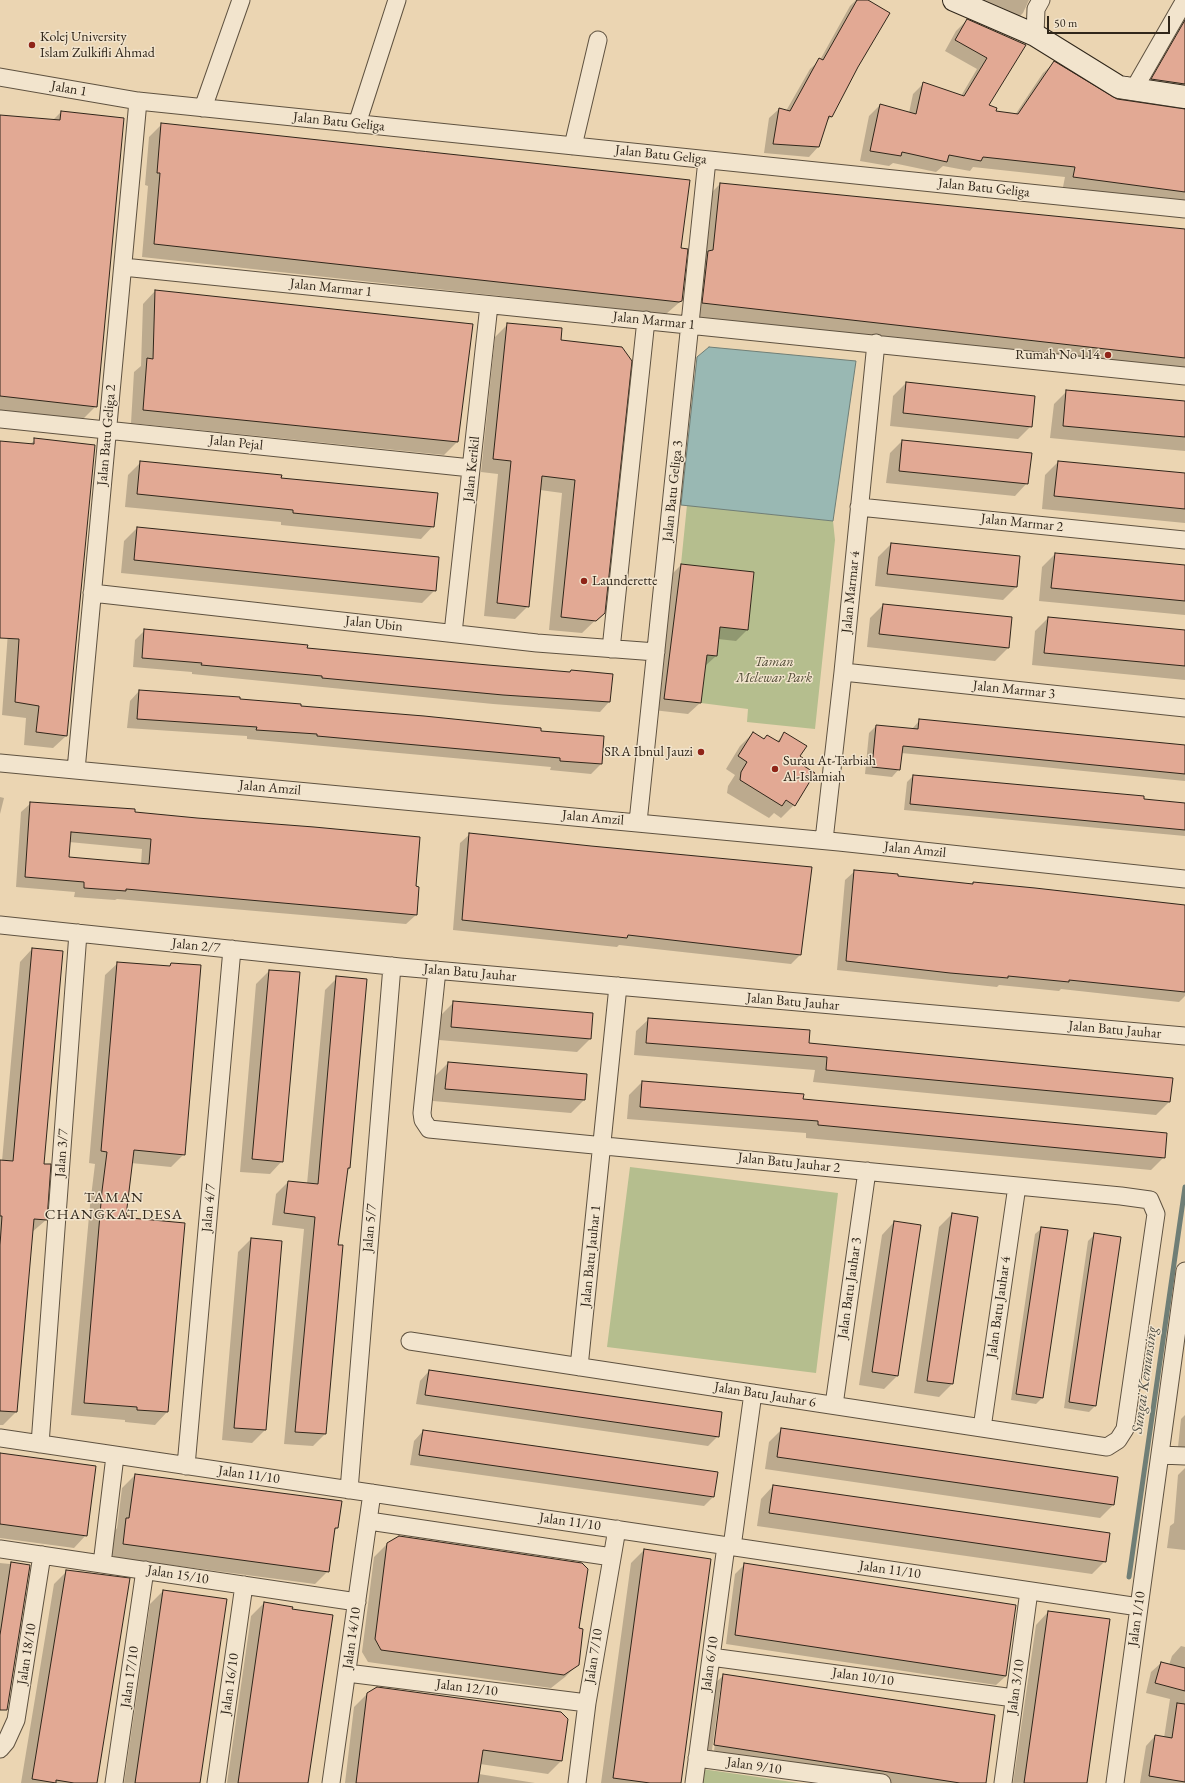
<!DOCTYPE html>
<html>
<head>
<meta charset="utf-8">
<style>
  body { margin:0 }
  #map { position:relative; width:1185px; height:1783px; overflow:hidden; background:#ebd5b2; font-family:"EB Garamond",serif }
  canvas { display:block }
  .scale { position:absolute; left:1047px; top:16px; width:123px; height:18px; box-sizing:border-box; border:2px solid #30261a; border-top:0; padding-left:5px; font-size:12px; line-height:14px; white-space:nowrap; color:#30261a; -webkit-text-stroke:3px #f2e4cd; paint-order:stroke }
</style>
</head>
<body>
<div id="map">
<canvas width="1185" height="1783"></canvas>
<div class="scale">50 m</div>
</div>
<script>
const c = document.querySelector('canvas').getContext('2d');
c.lineJoin = 'round';
function fill(path, color) {
  c.fillStyle = color;
  c.fill(path, 'evenodd');
}
function shape(rows) {
  const path = new Path2D();
  for (const r of rows) {
    path.moveTo(r[0], r[1]);
    for (let i = 2; i < r.length; i += 2) path.lineTo(r[i], r[i + 1]);
  }
  return path;
}
function strokePath(path, color, width, dash) {
  c.strokeStyle = color;
  c.lineWidth = width;
  c.lineCap = dash ? 'butt' : 'round';
  c.setLineDash(dash || []);
  c.stroke(path);
}
function write(font, color, halo, rows, align = 'center') {
  c.font = font + ' "EB Garamond",serif';
  c.lineWidth = 3;
  c.setLineDash([]);
  c.textBaseline = 'middle';
  c.strokeStyle = halo;
  c.fillStyle = color;
  for (const [text, x, y, turn = 0] of rows) {
    c.save();
    c.translate(x, y);
    c.rotate((+turn || 0) * Math.PI / 180);
    c.textAlign = isNaN(turn) ? turn : align;
    if (halo) c.strokeText(text, 0, 0);
    c.fillText(text, 0, 0);
    c.restore();
  }
}
const green = shape([
  [687,505,833,521,835,540,815,729,747,722,748,709,701,703,707,655,717,656,720,627,748,630,754,572,681,564],
  [630,1167,838,1193,816,1373,607,1347],
  [702,1769,799,1783,700,1783]
]);
const water = shape([
  [709,347,856,361,833,521,681,505,697,357,709,347]
]);
const shadow = shape([
  [856,0,866,0,857,67,831,117,827,121,818,147,809,157,764,153,769,118,779,109,786,111,810,69,820,60,850,6],
  [975,0,1029,0,1023,13,1014,22],
  [1185,6,1185,101,1141,90],
  [967,20,1025,45,988,106,995,112,1015,115,1043,73,1054,63,1116,100,1185,110,1185,201,1180,203,1063,187,1065,177,973,167,970,171,943,166,936,172,893,163,889,166,860,161,869,116,880,105,909,113,913,94,923,84,961,96,977,69,945,51,956,31],
  [61,112,96,406,83,419,0,410,0,116,53,120],
  [162,124,680,249,681,301,666,314,142,257,148,186,145,185,149,137],
  [720,184,1185,229,1185,372,690,316,707,197],
  [155,291,457,442,444,455,131,423,134,372,141,366,143,304],
  [508,324,560,341,604,612,582,633,549,630,562,493,540,490,528,606,515,619,484,616,498,474,481,472,495,337],
  [906,383,1031,426,1018,439,890,426,893,396],
  [1067,391,1185,402,1185,451,1050,438,1054,404],
  [35,440,66,736,53,748,24,745,26,718,2,715,10,604,0,604,0,442,29,445],
  [902,441,1027,483,1015,496,886,483,890,453],
  [141,462,280,479,433,526,421,539,281,525,281,522,125,507,128,475],
  [1058,462,1185,474,1185,523,1042,509,1045,475],
  [137,528,435,590,422,603,121,573,124,541],
  [891,544,1016,587,1003,600,875,586,878,557],
  [1055,554,1185,566,1185,615,1039,601,1042,567],
  [681,565,747,630,736,641,718,639,716,656,704,667,700,703,688,714,653,710,670,576],
  [883,605,1008,648,995,661,867,647,870,618],
  [1048,618,1185,631,1185,680,1032,665,1035,631],
  [145,630,306,648,569,673,571,671,612,674,609,702,600,712,493,704,192,674,192,672,133,667,135,640],
  [139,691,603,737,601,764,591,774,550,770,551,767,247,739,247,736,127,728,130,701],
  [920,720,1185,746,1185,781,901,753,899,769,892,777,865,774,869,733,876,726,912,729],
  [753,733,763,740,776,742,785,734,799,757,802,767,794,805,781,818,774,813,769,818,727,793,728,786,735,775,726,769,740,746],
  [913,776,1185,804,1185,836,904,810,907,782],
  [0,797,4,798,0,814],
  [31,803,134,813,415,887,416,915,406,924,117,899,115,900,74,897,75,892,16,887,21,812],
  [69,842,142,849,141,864,68,858],
  [470,834,591,847,800,955,791,964,619,945,617,947,453,930,460,843],
  [855,871,897,877,972,885,973,883,1185,906,1185,996,1179,1002,1061,989,1059,991,999,985,997,987,837,970,845,880],
  [32,949,43,1165,50,1165,46,1220,31,1233,16,1412,3,1425,0,1425,0,1161,2,1161,20,962],
  [118,963,168,967,171,964,184,1154,171,1167,131,1163,125,1217,167,1412,155,1425,125,1422,125,1420,71,1415,90,1205,95,1164,89,1163,105,975],
  [269,971,282,1161,270,1174,240,1172,256,984],
  [337,978,366,980,350,1168,347,1171,337,1246,342,1246,325,1434,313,1446,284,1444,304,1229,272,1225,276,1194,288,1182,307,1184,325,990],
  [454,1002,590,1039,577,1052,439,1040,441,1015],
  [649,1019,808,1044,1169,1102,1156,1115,813,1082,815,1070,634,1055,636,1031],
  [448,1063,586,1075,584,1100,571,1113,433,1101,435,1076],
  [642,1082,802,1100,1164,1157,1151,1170,806,1138,806,1133,627,1119,629,1095],
  [952,1214,952,1384,939,1397,914,1393,939,1227],
  [894,1222,897,1376,884,1389,859,1385,882,1235],
  [1042,1228,1042,1398,1036,1404,1011,1400,1035,1234],
  [1095,1234,1095,1406,1089,1412,1064,1408,1088,1241],
  [251,1239,265,1430,252,1443,222,1440,238,1252],
  [429,1371,718,1436,708,1446,416,1404,420,1381],
  [1185,1415,1185,1459,1181,1447,1178,1447,1181,1419],
  [782,1429,1117,1478,1113,1505,1100,1518,765,1469,769,1442],
  [423,1431,713,1497,704,1506,410,1465,414,1441],
  [0,1454,86,1535,74,1548,0,1538],
  [1185,1468,1185,1550,1167,1548,1170,1526,1174,1523,1178,1475],
  [135,1475,337,1528,334,1531,328,1571,315,1584,110,1557,114,1532,117,1528,122,1488],
  [773,1486,1105,1561,1092,1574,757,1526,761,1499],
  [387,1544,578,1629,578,1664,565,1677,551,1688,368,1662,362,1652,374,1557],
  [644,1550,680,1783,601,1783,631,1563],
  [0,1563,29,1566,0,1708],
  [745,1564,1006,1676,996,1685,726,1644,735,1574],
  [67,1571,96,1783,21,1783,54,1584],
  [163,1591,199,1783,124,1783,150,1604],
  [264,1603,307,1783,227,1783,251,1616],
  [1048,1612,1086,1783,1013,1783,1036,1625],
  [1181,1646,1185,1647,1185,1783,1140,1783,1146,1746,1155,1736,1164,1738,1170,1699,1146,1693,1151,1672,1161,1663,1169,1665,1172,1656],
  [724,1675,985,1783,890,1783,705,1755,714,1684],
  [721,1684,723,1684,714,1751,712,1750],
  [377,1688,561,1713,561,1761,548,1774,480,1764,479,1774,535,1783,345,1783,354,1707,367,1694]
]);
const stream = shape([
  [1129,1577,1185,1187]
]);
const building = shape([
  [857,0,868,0,890,13,858,67,832,117,829,116,819,147,773,144,779,108,790,111,819,58,823,60,857,0],
  [967,19,1026,45,989,105,997,108,996,111,1018,114,1054,61,1117,99,1185,109,1185,192,1073,177,1075,167,983,157,981,161,949,155,947,162,902,152,901,156,870,151,880,104,916,114,923,82,964,96,987,58,955,40,967,19],
  [1185,20,1185,84,1151,79,1185,20],
  [61,111,124,118,97,407,0,396,0,115,60,120,61,111],
  [161,123,690,180,681,248,688,249,682,301,679,302,154,244,160,173,157,173,161,123],
  [720,183,1185,229,1185,358,702,303,708,251,713,250,720,183],
  [155,290,473,324,458,442,143,410,147,358,153,359,155,290],
  [507,323,562,328,561,340,622,347,632,361,605,613,596,621,561,617,575,480,542,476,529,607,497,603,511,461,493,459,507,323],
  [906,382,1035,396,1032,427,903,413,906,382],
  [1066,390,1185,401,1185,437,1063,426,1066,390],
  [34,438,95,445,67,736,36,732,39,706,15,702,19,639,0,638,0,441,34,444,34,438],
  [902,440,1032,453,1028,484,899,471,902,440],
  [140,461,282,475,281,478,438,493,434,527,293,513,293,510,137,494,140,461],
  [1058,461,1185,473,1185,509,1054,496,1058,461],
  [137,527,439,557,436,591,134,560,137,527],
  [891,543,1020,556,1017,587,887,574,891,543],
  [1055,553,1185,565,1185,601,1051,588,1055,553],
  [681,564,754,572,748,630,720,627,717,656,707,655,701,703,664,699,681,564],
  [883,604,1012,617,1009,648,879,634,883,604],
  [1048,617,1185,630,1185,666,1044,653,1048,617],
  [144,629,308,645,307,648,488,665,570,672,571,670,613,674,610,702,503,695,322,678,322,676,201,665,202,663,142,658,144,629],
  [139,690,240,697,240,699,301,704,301,706,424,716,541,728,541,731,604,736,602,764,560,761,560,758,317,736,317,734,256,730,257,727,137,719,139,690],
  [919,719,1185,745,1185,774,903,746,900,770,872,767,876,725,918,729,919,719],
  [753,732,764,739,767,735,779,742,784,732,807,746,800,756,807,761,804,766,815,773,795,806,786,800,782,806,740,780,741,772,747,762,738,756,753,732],
  [913,775,1144,796,1144,799,1185,803,1185,830,910,804,913,775],
  [30,802,135,809,135,812,197,818,314,827,420,837,416,886,419,887,417,915,126,889,126,891,84,888,84,882,25,877,30,802],
  [71,832,151,839,149,864,69,857,71,832],
  [469,833,591,846,812,867,801,955,628,935,627,938,462,920,469,833],
  [854,870,898,874,898,876,973,884,973,882,1035,888,1185,905,1185,992,1069,980,1069,982,1008,976,1008,978,950,973,846,961,854,870],
  [32,948,63,951,44,1164,51,1164,47,1220,34,1219,17,1412,0,1411,0,1245,2,1216,0,1216,0,1160,13,1161,32,948],
  [117,962,170,966,171,963,201,965,185,1155,134,1150,126,1216,131,1216,131,1218,185,1223,168,1412,137,1410,137,1407,84,1403,102,1191,107,1152,101,1151,117,962],
  [269,970,300,972,283,1162,252,1159,269,970],
  [336,976,367,979,350,1168,348,1168,338,1245,343,1245,326,1434,295,1432,315,1217,284,1213,288,1181,318,1184,336,976],
  [453,1001,593,1013,591,1039,451,1027,453,1001],
  [648,1018,810,1030,809,1043,1173,1078,1170,1102,826,1070,827,1057,646,1043,648,1018],
  [448,1062,587,1074,585,1100,445,1089,448,1062],
  [642,1081,804,1094,803,1099,1167,1133,1165,1158,818,1125,818,1121,640,1107,642,1081],
  [952,1213,978,1217,953,1384,927,1381,952,1213],
  [894,1221,921,1225,898,1376,872,1372,894,1221],
  [1041,1227,1068,1230,1043,1398,1016,1394,1041,1227],
  [1094,1233,1121,1237,1096,1406,1069,1402,1094,1233],
  [251,1238,282,1241,266,1430,234,1428,251,1238],
  [429,1370,722,1412,719,1437,425,1395,429,1370],
  [781,1428,1118,1477,1114,1505,777,1457,781,1428],
  [423,1430,718,1472,714,1497,419,1455,423,1430],
  [0,1453,96,1466,87,1536,0,1524,0,1453],
  [135,1474,342,1501,338,1528,335,1528,329,1572,123,1544,126,1518,129,1518,135,1474],
  [773,1485,1110,1533,1106,1562,769,1513,773,1485],
  [399,1536,582,1563,588,1569,579,1628,583,1629,579,1665,564,1675,381,1650,375,1639,387,1543,399,1536],
  [644,1549,711,1559,681,1783,650,1783,613,1778,644,1549],
  [11,1562,30,1565,7,1710,0,1710,0,1635,11,1562],
  [744,1563,1016,1605,1006,1676,735,1635,744,1563],
  [66,1570,130,1578,97,1783,74,1783,56,1780,56,1783,32,1779,66,1570],
  [163,1590,227,1599,200,1783,135,1783,163,1590],
  [264,1602,293,1607,292,1609,333,1615,308,1783,238,1783,264,1602],
  [1048,1611,1110,1619,1087,1783,1024,1783,1048,1611],
  [1161,1662,1185,1668,1185,1691,1155,1683,1161,1662],
  [723,1674,995,1715,986,1783,960,1783,714,1745,723,1674],
  [377,1687,561,1712,568,1719,562,1761,483,1750,478,1783,356,1783,367,1693,377,1687],
  [1177,1703,1185,1704,1185,1782,1149,1776,1155,1735,1172,1738,1177,1703]
]);
const street = shape([
  [1035,35,1036,9,1041,0],
  [0,77,138,101,1185,209],
  [1134,89,1185,0],
  [203,108,241,0],
  [357,124,397,0],
  [573,146,598,40],
  [123,267,1185,376],
  [0,419,471,468],
  [859,507,1185,540],
  [92,593,537,643,656,652],
  [453,633,489,305],
  [611,649,646,320],
  [843,672,1185,708],
  [0,763,839,842,1185,879],
  [76,770,138,101],
  [638,822,707,160],
  [824,840,843,672,876,343],
  [0,925,400,967,1185,1036],
  [410,1341,1107,1447,1118,1440,1125,1429,1156,1214,1150,1200,1121,1196,429,1129,423,1120,422,1113,437,970],
  [579,1367,618,986],
  [834,1405,867,1171],
  [982,1428,1017,1186],
  [0,1438,1139,1607],
  [40,1444,78,933],
  [1160,1455,1185,1456],
  [186,1466,232,949],
  [349,1490,392,966],
  [369,1521,612,1557],
  [732,1547,753,1393],
  [0,1549,357,1602],
  [102,1564,115,1456],
  [711,1657,1014,1698],
  [347,1673,587,1703],
  [0,1749,6,1742,16,1720,42,1555],
  [697,1758,882,1783],
  [114,1783,145,1570],
  [216,1783,244,1585],
  [331,1783,372,1493],
  [577,1783,587,1703,617,1529],
  [694,1783,726,1546],
  [1003,1783,1029,1591],
  [1115,1783,1185,1271]
]);
const secondary = shape([
  [954,0,1035,35,1119,87,1185,97]
]);
const markers = [
  [32,45,4,"#8f2418"],
  [1108,355,4,"#8f2418"],
  [584,581,4,"#8f2418"],
  [701,752,4,"#8f2418"],
  [775,769,4,"#8f2418"]
];
const poiNames = [
  ["Kolej University",40,37],
  ["Islam Zulkifli Ahmad",40,53],
  ["Rumah No 114",1100,355,"right"],
  ["Launderette",592,581],
  ["SRA Ibnul Jauzi",693,752,"right"],
  ["Surau At-Tarbiah",783,761],
  ["Al-Islamiah",783,777]
];
const streetNames = [
  ["Jalan 1",69,89,10],
  ["Jalan Batu Geliga",339,122,6],
  ["Jalan Batu Geliga",661,155,6],
  ["Jalan Batu Geliga",984,188,6],
  ["Jalan Marmar 1",331,288,6],
  ["Jalan Marmar 1",654,321,6],
  ["Jalan Batu Geliga 2",107,435,-85],
  ["Jalan Pejal",236,443,6],
  ["Jalan Kerikil",472,469,-84],
  ["Jalan Batu Geliga 3",673,491,-84],
  ["Jalan Marmar 2",1022,523,6],
  ["Jalan Marmar 4",851,592,-84],
  ["Jalan Ubin",374,624,6],
  ["Jalan Marmar 3",1014,690,6],
  ["Jalan Amzil",270,788,5],
  ["Jalan Amzil",593,818,5],
  ["Jalan Amzil",915,850,6],
  ["Jalan 2/7",196,946,6],
  ["Jalan Batu Jauhar",470,973,5],
  ["Jalan Batu Jauhar",793,1002,5],
  ["Jalan Batu Jauhar",1115,1030,5],
  ["Jalan 3/7",62,1153,-86],
  ["Jalan Batu Jauhar 2",789,1163,6],
  ["Jalan 4/7",209,1208,-85],
  ["Jalan 5/7",370,1228,-85],
  ["Jalan Batu Jauhar 1",591,1256,-84],
  ["Jalan Batu Jauhar 3",850,1288,-82],
  ["Jalan Batu Jauhar 4",999,1307,-82],
  ["Jalan Batu Jauhar 6",765,1395,9],
  ["Jalan 11/10",249,1475,8],
  ["Jalan 11/10",570,1522,8],
  ["Jalan 11/10",890,1570,8],
  ["Jalan 15/10",178,1575,9],
  ["Jalan 1/10",1137,1619,-82],
  ["Jalan 14/10",352,1638,-82],
  ["Jalan 18/10",27,1654,-81],
  ["Jalan 7/10",594,1656,-81],
  ["Jalan 6/10",710,1664,-82],
  ["Jalan 17/10",130,1677,-82],
  ["Jalan 10/10",863,1677,8],
  ["Jalan 16/10",230,1684,-82],
  ["Jalan 3/10",1016,1687,-82],
  ["Jalan 12/10",467,1688,7],
  ["Jalan 9/10",754,1766,8]
];
const parkNames = [
  ["Taman",774,662],
  ["Melewar Park",774,678]
];
const neighbourhoodNames = [
  ["TAMAN",114,1198],
  ["CHANGKAT DESA",114,1215]
];
const waterNames = [
  ["Sungai Kemunsing",1145,1380,-82]
];
fill(green, '#b5be8e');
fill(water, '#99b8b3');
strokePath(water, '#6f7e76', 1);
fill(shadow, '#0003');
strokePath(stream, '#6f7e76', 5);
fill(building, '#e2a994');
strokePath(building, '#30261a', 1);
strokePath(street, '#5f5240', 19);
strokePath(secondary, '#30261a', 24);
strokePath(street, '#f2e4cd', 17);
strokePath(secondary, '#f2e4cd', 22);
for (const [x, y, r, color] of markers) {
  const dot = new Path2D();
  dot.arc(x, y, r, 0, 2 * Math.PI);
  c.fillStyle = color;
  c.fill(dot);
  strokePath(dot, '#f2e4cd', 1.5);
}
write('14px', '#30261a', '#f2e4cd', poiNames, 'left');
write('14px', '#30261a', '#f2e4cd', streetNames);
write('italic 14px', '#514c37', '#f2e4cd', parkNames);
c.letterSpacing = '1px';
write('15px', '#30261a', '#f2e4cd', neighbourhoodNames);
c.letterSpacing = '0px';
write('italic 15px', '#4a4a40', '#f2e4cd', waterNames);
</script>
</body>
</html>
